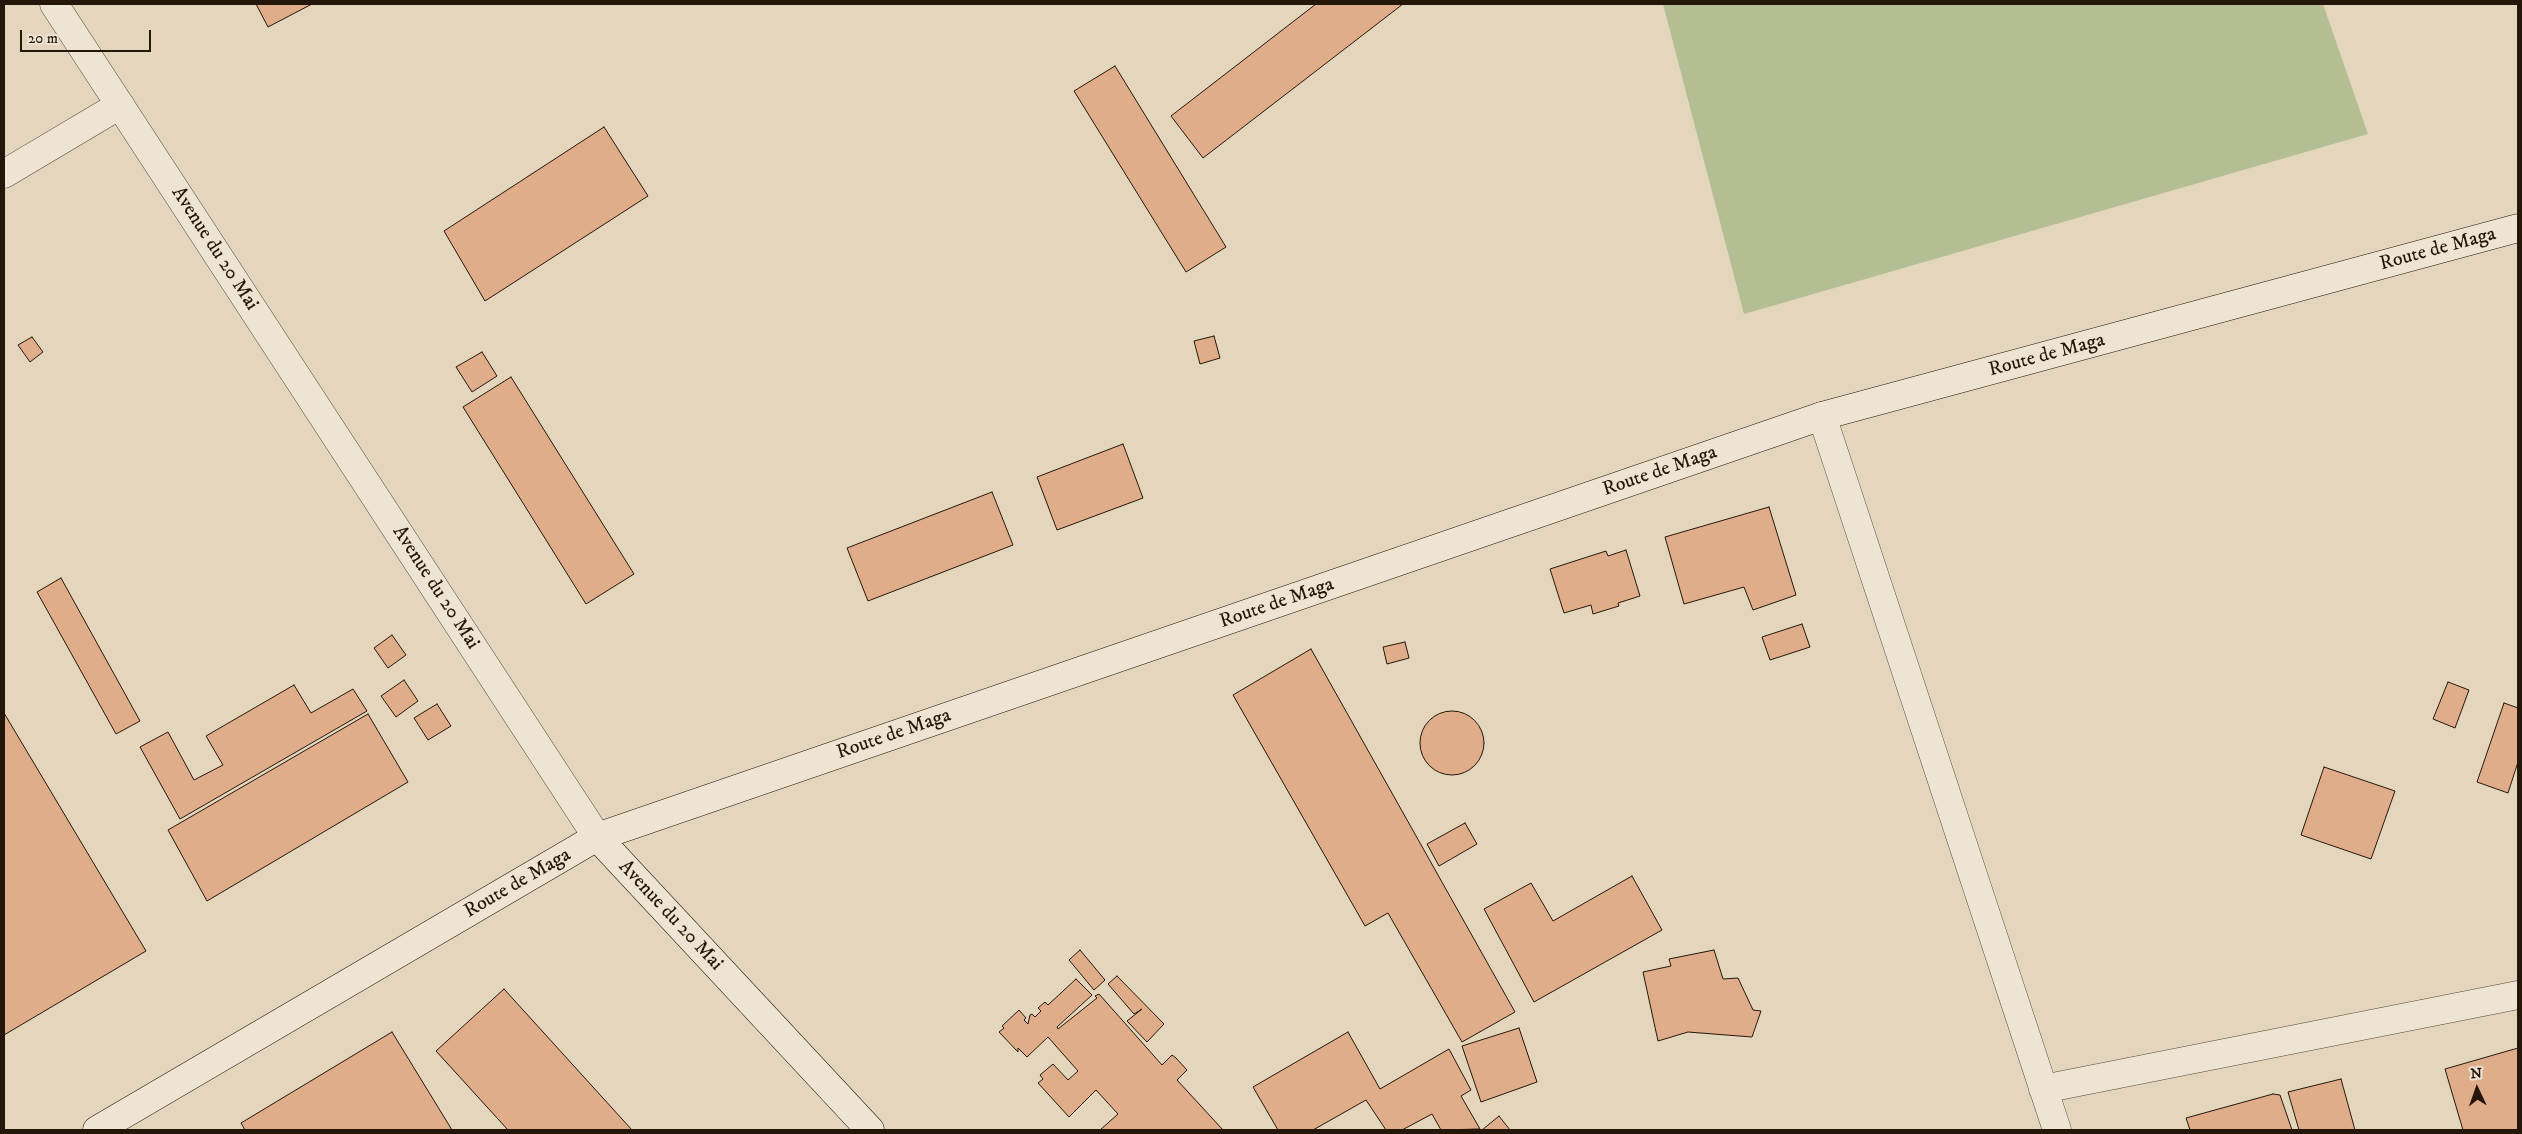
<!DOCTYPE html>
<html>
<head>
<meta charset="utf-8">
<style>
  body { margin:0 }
  #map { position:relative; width:2522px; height:1134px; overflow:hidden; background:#e4d6bd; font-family:"IM FELL DW Pica",serif }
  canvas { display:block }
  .frame { position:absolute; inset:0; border:5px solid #25160a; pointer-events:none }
  .north { position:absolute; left:2452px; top:1064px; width:50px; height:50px; -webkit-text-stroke:4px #ede4d4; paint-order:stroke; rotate:357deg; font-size:14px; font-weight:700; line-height:20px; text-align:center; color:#25160a }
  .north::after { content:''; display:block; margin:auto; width:18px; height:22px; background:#25160a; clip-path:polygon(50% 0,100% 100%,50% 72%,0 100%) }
  .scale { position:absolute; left:20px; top:30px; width:131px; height:22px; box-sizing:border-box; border:2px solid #25160a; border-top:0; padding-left:6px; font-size:15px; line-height:18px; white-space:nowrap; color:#25160a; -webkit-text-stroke:4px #ede4d4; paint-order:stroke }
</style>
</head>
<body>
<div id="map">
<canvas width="2522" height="1134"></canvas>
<div class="frame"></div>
<div class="north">N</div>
<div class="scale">20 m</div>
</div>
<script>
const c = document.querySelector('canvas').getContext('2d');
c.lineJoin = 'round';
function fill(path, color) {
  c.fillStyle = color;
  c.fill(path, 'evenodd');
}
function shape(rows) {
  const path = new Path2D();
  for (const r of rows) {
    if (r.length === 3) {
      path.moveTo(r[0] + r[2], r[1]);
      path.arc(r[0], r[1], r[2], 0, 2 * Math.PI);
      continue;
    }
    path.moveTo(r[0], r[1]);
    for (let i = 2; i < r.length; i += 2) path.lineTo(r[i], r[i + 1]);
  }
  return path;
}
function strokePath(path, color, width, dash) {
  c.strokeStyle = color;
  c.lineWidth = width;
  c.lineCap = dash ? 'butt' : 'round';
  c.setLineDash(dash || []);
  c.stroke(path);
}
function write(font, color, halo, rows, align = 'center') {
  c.font = font + ' "IM FELL DW Pica",serif';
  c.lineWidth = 4.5;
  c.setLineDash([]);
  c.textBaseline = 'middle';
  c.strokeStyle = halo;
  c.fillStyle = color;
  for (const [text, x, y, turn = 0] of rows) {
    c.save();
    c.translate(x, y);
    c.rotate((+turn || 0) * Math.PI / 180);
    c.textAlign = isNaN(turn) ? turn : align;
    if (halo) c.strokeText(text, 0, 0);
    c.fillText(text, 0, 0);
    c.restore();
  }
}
const green = shape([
  [1663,4,2323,4,2368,134,1744,314]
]);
const building = shape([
  [256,4,312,4,268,27,256,4],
  [1316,4,1403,4,1203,158,1171,116,1316,4],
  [1115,66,1226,247,1186,272,1074,91,1115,66],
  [604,127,648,196,485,301,444,231,604,127],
  [1214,336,1220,358,1200,364,1194,341,1214,336],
  [32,337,43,352,30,362,18,345,32,337],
  [482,352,497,376,472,392,456,367,482,352],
  [511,377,634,574,586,604,463,407,511,377],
  [1123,444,1143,498,1057,530,1037,477,1123,444],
  [992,492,1013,545,868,601,847,548,992,492],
  [1769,507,1796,595,1753,610,1744,587,1684,604,1665,537,1769,507],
  [1626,550,1640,596,1618,603,1619,606,1593,614,1591,605,1564,613,1550,569,1606,551,1608,556,1626,550],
  [61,578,140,721,116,734,37,592,61,578],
  [1802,624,1810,647,1770,660,1762,637,1802,624],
  [392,635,406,655,388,668,374,648,392,635],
  [1405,642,1409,658,1387,664,1383,647,1405,642],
  [1311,649,1515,1012,1462,1042,1388,913,1365,926,1233,695,1311,649],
  [404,680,418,701,396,717,381,696,404,680],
  [2448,682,2469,690,2455,728,2433,719,2448,682],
  [294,685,311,713,353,689,367,711,180,819,140,747,168,732,194,780,223,765,206,736,294,685],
  [2504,703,2518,708,2518,762,2508,793,2477,782,2504,703],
  [437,704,451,726,428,740,414,718,437,704],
  [1452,743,32],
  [4,713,146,951,4,1035,4,713],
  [368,714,408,782,207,901,168,830,368,714],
  [2324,767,2395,791,2371,859,2301,835,2324,767],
  [1465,823,1477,844,1439,866,1427,844,1465,823],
  [1632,876,1662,930,1534,1002,1484,909,1531,883,1553,921,1632,876],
  [1080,950,1105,980,1094,990,1069,960,1080,950],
  [1714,950,1723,979,1738,978,1753,1010,1761,1011,1752,1037,1688,1032,1658,1041,1643,972,1671,966,1669,959,1714,950],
  [1117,976,1164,1024,1147,1042,1127,1021,1142,1009,1134,1014,1108,984,1117,976],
  [1076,979,1092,995,1057,1027,1058,1029,1097,998,1095,996,1099,994,1162,1065,1172,1055,1176,1058,1187,1070,1177,1080,1223,1130,1100,1130,1118,1114,1096,1090,1069,1117,1038,1083,1043,1079,1040,1075,1053,1064,1068,1080,1078,1071,1048,1037,1027,1057,1018,1048,1018,1052,999,1032,1004,1028,1002,1026,1019,1010,1026,1018,1024,1020,1028,1024,1030,1015,1032,1014,1035,1017,1041,1011,1038,1008,1045,1002,1048,1005,1076,979],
  [504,989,632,1130,508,1130,436,1051,504,989],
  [1519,1028,1537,1082,1481,1102,1462,1046,1519,1028],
  [392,1032,452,1130,245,1130,241,1123,392,1032],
  [1348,1032,1380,1089,1449,1049,1471,1090,1461,1096,1480,1129,1441,1130,1432,1114,1402,1130,1386,1130,1366,1100,1313,1130,1278,1130,1253,1087,1348,1032],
  [2518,1048,2518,1130,2463,1130,2445,1069,2518,1048],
  [2341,1079,2355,1130,2299,1130,2288,1092,2341,1079],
  [2273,1094,2280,1095,2292,1130,2190,1130,2186,1118,2273,1094],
  [1499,1116,1510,1130,1482,1130,1499,1116]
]);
const minor = shape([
  [4,174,120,105],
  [1822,416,2057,1130],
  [2043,1089,2518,995]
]);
const tertiary = shape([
  [54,4,597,837]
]);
const secondary = shape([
  [597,837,870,1130],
  [97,1130,597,837,1822,416,2518,228]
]);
const streetNames = [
  ["Avenue du 20 Mai",214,249,57],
  ["Route de Maga",2438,250,-15],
  ["Route de Maga",2047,356,-15],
  ["Route de Maga",1660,472,-19],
  ["Avenue du 20 Mai",435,588,57],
  ["Route de Maga",1277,604,-19],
  ["Route de Maga",894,735,-19],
  ["Route de Maga",518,884,-30],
  ["Avenue du 20 Mai",670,916,47]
];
fill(green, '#b3be92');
fill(building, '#e0ad8a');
strokePath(building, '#25160a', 1);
strokePath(minor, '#554637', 29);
strokePath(tertiary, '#554637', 29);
strokePath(secondary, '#25160a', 29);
strokePath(minor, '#ede4d4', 28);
strokePath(tertiary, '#ede4d4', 28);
strokePath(secondary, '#ede4d4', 28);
write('20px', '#25160a', '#ede4d4', streetNames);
</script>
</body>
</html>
